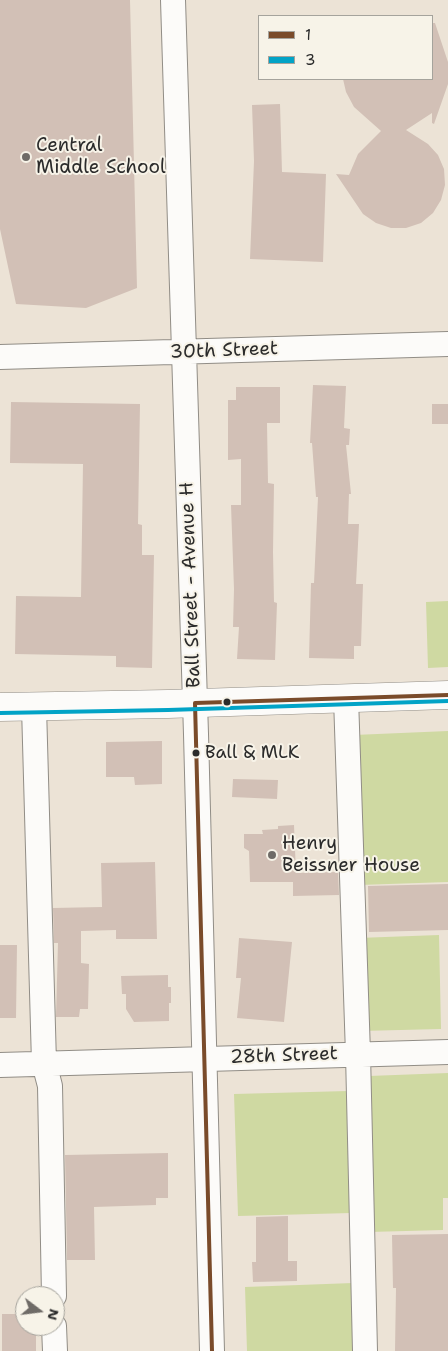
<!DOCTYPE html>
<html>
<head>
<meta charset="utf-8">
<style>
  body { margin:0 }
  #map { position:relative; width:448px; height:1351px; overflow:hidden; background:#ece3d6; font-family:"Shantell Sans",sans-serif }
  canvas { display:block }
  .legend { position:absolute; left:258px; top:15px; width:175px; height:65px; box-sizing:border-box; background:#f7f3e8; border:1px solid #a5a39c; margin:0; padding:6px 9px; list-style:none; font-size:15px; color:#2b2b2b }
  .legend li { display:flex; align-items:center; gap:10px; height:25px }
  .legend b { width:25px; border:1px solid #a5a39c }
  .north { position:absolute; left:15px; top:1286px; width:50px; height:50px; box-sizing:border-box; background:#f7f3e8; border:1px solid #a5a39c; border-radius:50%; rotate:105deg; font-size:14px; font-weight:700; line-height:20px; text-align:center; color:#2b2b2b }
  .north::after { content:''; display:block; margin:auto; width:18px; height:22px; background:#6f6b67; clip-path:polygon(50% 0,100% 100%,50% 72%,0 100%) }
</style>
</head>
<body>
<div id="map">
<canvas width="448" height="1351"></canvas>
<ul class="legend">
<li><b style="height:6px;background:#7a4b2a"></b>1</li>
<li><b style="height:6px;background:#02a3c6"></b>3</li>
</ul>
<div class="north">N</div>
</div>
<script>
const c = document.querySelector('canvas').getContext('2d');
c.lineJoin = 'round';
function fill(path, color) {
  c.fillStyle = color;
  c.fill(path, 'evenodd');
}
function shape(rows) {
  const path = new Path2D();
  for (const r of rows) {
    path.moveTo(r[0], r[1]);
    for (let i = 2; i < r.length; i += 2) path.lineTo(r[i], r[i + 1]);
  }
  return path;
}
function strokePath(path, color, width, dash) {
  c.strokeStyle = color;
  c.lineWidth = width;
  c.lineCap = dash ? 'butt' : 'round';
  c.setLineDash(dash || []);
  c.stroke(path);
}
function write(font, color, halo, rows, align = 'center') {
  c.font = font + ' "Shantell Sans",sans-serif';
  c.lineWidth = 4;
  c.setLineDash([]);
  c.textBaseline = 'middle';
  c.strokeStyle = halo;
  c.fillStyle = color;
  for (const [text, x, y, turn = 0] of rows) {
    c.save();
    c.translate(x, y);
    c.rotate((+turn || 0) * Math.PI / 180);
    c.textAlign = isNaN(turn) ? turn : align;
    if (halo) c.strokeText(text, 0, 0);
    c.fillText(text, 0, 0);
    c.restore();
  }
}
const green = shape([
  [448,601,448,667,428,668,426,602],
  [448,731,448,882,359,885,354,735],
  [439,935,441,1029,360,1031,358,938],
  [448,1073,448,1198,443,1198,443,1230,369,1232,369,1076],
  [348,1091,351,1213,238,1216,234,1094],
  [353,1283,355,1351,247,1351,245,1287]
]);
const building = shape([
  [0,0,130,0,137,288,86,308,16,304,0,229],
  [432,23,435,23,448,62,448,84,434,124,432,123,432,113,406,130,428,144,438,155,444,169,445,185,441,200,433,213,421,223,406,228,391,228,376,223,363,214,336,174,349,175,358,154,381,131,354,107,346,92,343,79,432,79],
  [280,104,282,172,326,174,323,262,250,259,254,161,252,105],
  [313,385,346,386,344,428,350,429,349,445,346,445,351,494,349,494,348,524,359,524,356,584,363,584,361,646,354,646,354,659,309,658,311,583,314,583,318,497,316,497,312,443,310,443],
  [236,387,280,387,280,423,267,423,268,483,274,484,273,552,274,602,277,603,275,660,237,659,239,627,233,627,234,589,231,505,241,505,241,459,228,460,228,400,236,400],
  [11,402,140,404,138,524,142,525,142,555,154,555,152,668,116,667,116,656,15,654,16,596,81,597,83,464,10,463],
  [432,404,448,404,448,424,432,424],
  [162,741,162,784,135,785,134,777,106,777,106,742],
  [233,779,278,780,277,799,232,797],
  [294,825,296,873,338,872,339,895,293,896,293,882,250,882,249,851,244,848,244,834,263,834,262,830,278,829,278,826],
  [155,862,157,939,116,939,116,930,81,931,81,963,89,964,88,1009,80,1009,79,1017,56,1017,58,943,54,943,53,908,102,907,101,863],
  [448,884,448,930,369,932,368,886],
  [239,938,292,942,284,1022,237,1018,241,978,236,978],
  [0,945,17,945,16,1018,0,1018],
  [168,975,168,987,171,987,171,1003,169,1003,169,1021,134,1022,126,1009,126,994,122,994,121,976],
  [168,1153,168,1198,156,1198,156,1205,94,1207,95,1260,67,1260,65,1155],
  [288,1216,288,1261,297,1261,297,1281,253,1282,252,1262,256,1262,256,1217],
  [448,1234,448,1351,395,1351,396,1288,393,1288,392,1235],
  [2,1314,25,1314,25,1326,36,1326,36,1351,2,1351]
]);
const minor = shape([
  [173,0,196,734,212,1351],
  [0,357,448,344],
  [346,698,358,1054,365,1351],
  [34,707,44,1063,50,1086,54,1296],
  [0,1065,448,1052],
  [54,1326,55,1351]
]);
const major = shape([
  [0,707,168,704,448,695]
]);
const bus1 = shape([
  [212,1351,195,703,448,695]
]);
const bus2 = shape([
  [0,713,168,710,448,701]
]);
const markers = [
  [26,157,5,"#6f6b67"],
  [227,702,4.5,"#2b2b2b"],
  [196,753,4.5,"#2b2b2b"],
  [272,855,5,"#6f6b67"]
];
const busNames = [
  ["Ball & MLK",205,753]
];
const poiNames = [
  ["Central",36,146],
  ["Middle School",36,168],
  ["Henry",282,844],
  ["Beissner House",282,866]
];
const streetNames = [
  ["30th Street",224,351,-2],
  ["Ball Street - Avenue H",191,585,-92],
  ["28th Street",284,1056,-2]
];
fill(green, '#cfd9a2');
fill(building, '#d2c0b6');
strokePath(minor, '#918d86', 26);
strokePath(major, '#918d86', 29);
strokePath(minor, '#fcfbf9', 24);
strokePath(major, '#fcfbf9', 28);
strokePath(bus1, '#7a4b2a', 4);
strokePath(bus2, '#02a3c6', 4);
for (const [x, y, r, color] of markers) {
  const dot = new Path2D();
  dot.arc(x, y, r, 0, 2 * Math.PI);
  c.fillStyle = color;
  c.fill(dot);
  strokePath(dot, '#f7f3e8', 2);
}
write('18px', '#2b2b2b', '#f7f3e8', busNames, 'left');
write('19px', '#2b2b2b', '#f7f3e8', poiNames, 'left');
write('19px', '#2b2b2b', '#f7f3e8', streetNames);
</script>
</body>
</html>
